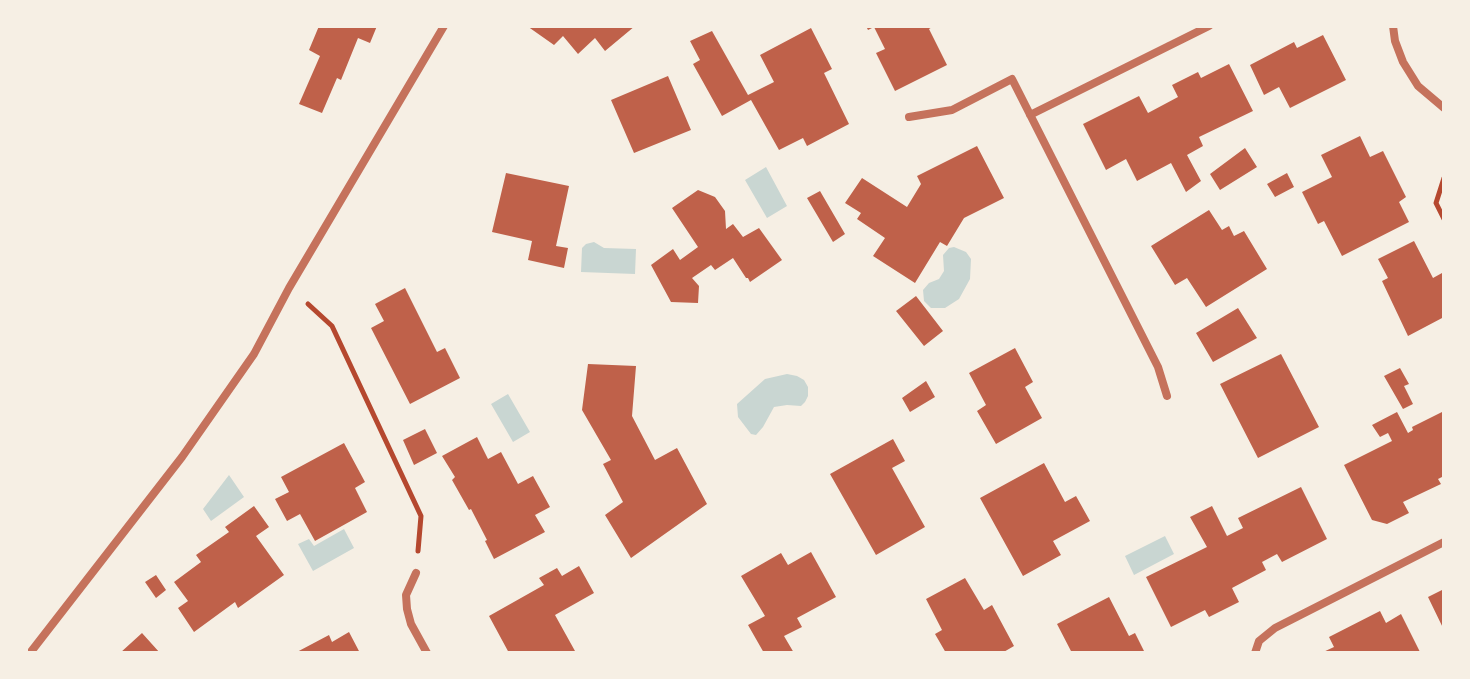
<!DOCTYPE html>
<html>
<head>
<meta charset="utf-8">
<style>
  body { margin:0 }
  #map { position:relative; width:1470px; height:679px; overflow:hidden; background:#f6efe4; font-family:"PT Sans",sans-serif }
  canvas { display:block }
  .frame { position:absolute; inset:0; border:28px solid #f6efe4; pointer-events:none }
</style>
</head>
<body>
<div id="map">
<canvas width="1470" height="679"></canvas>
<div class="frame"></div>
</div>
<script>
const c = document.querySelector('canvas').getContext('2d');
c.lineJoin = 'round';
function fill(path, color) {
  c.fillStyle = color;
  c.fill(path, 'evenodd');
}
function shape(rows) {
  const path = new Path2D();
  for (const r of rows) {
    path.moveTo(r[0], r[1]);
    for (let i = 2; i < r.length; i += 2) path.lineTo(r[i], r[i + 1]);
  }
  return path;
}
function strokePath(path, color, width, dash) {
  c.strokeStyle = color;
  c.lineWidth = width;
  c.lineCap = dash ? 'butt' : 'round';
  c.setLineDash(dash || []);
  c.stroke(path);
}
const water = shape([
  [766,167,787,206,767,218,745,180],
  [594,242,604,248,636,249,635,274,581,272,582,248,586,244],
  [954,247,966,252,971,259,970,279,959,299,945,308,931,308,924,301,923,290,929,283,939,279,944,271,943,255,949,248],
  [787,374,797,376,804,380,808,387,808,396,805,402,801,406,787,405,774,407,763,427,756,435,751,434,738,417,737,404,765,379],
  [508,394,530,432,513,442,491,404],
  [229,475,244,497,211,521,203,509],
  [344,529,354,548,313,571,298,544,309,539,314,546],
  [1165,536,1174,554,1134,575,1125,556]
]);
const building = shape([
  [319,26,377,26,370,43,358,38,341,80,337,78,322,113,299,104,320,56,309,50],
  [527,26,635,26,605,51,595,38,578,54,563,36,554,45],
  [866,26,934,26,929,29,947,65,895,91,876,53,885,49,874,27,868,30],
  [811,28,832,69,824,73,849,124,807,146,803,138,779,150,751,100,722,116,693,64,700,60,690,41,712,31,748,95,774,82,760,55],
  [1323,35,1346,80,1290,108,1279,87,1264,95,1250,65,1294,42,1297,48],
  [1229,64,1253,111,1199,137,1203,146,1187,155,1201,181,1186,192,1171,163,1137,181,1126,159,1106,170,1083,124,1139,96,1148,113,1178,97,1172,85,1198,72,1201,78],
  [668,76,691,130,634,153,611,100],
  [1360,136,1370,157,1383,151,1406,197,1399,202,1409,222,1342,256,1324,221,1318,224,1302,192,1332,177,1321,155],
  [977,146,1004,198,964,218,947,246,940,242,915,283,873,256,885,238,857,219,861,213,845,203,862,178,907,207,921,184,917,176],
  [1245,148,1257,167,1220,190,1210,174],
  [506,173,569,186,556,246,568,248,564,268,528,260,532,241,492,232],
  [1287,173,1294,187,1275,197,1267,184],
  [698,190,715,197,725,211,726,229,733,224,743,237,759,228,782,260,750,282,748,278,746,278,733,258,715,270,711,265,692,278,699,286,698,303,671,302,651,265,673,249,680,260,698,247,672,208],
  [820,191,845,234,833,242,807,198],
  [1209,210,1222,230,1229,226,1234,236,1244,231,1267,269,1206,307,1187,278,1175,285,1151,246],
  [1414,241,1433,278,1442,273,1444,277,1444,317,1408,336,1382,281,1388,278,1378,259],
  [405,288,437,352,445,348,460,378,410,404,371,328,384,321,375,304],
  [916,296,943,331,924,346,896,311],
  [1238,308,1257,338,1213,362,1196,333],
  [1015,348,1033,382,1025,387,1042,418,996,444,977,411,986,405,969,373],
  [1281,354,1319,427,1258,458,1220,384],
  [588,364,636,366,632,416,655,460,677,448,707,504,631,558,605,515,623,502,603,464,611,460,582,410],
  [1400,368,1409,384,1404,386,1413,404,1403,409,1384,376],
  [926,381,935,397,910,412,902,398],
  [1444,411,1444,476,1438,479,1441,484,1403,502,1409,513,1387,524,1372,520,1344,465,1392,441,1388,433,1380,437,1372,425,1397,412,1408,433,1413,430,1412,427],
  [425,429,437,453,414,465,403,440],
  [477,437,488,459,501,452,518,484,533,476,550,507,535,515,545,532,494,559,485,541,487,540,471,509,469,510,452,480,455,477,442,456],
  [893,439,905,461,892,468,925,527,876,555,830,474],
  [344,443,365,482,355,488,367,512,315,541,300,514,287,521,275,499,289,492,281,477],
  [1044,463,1065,502,1076,496,1090,521,1053,541,1061,555,1023,576,980,498],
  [1301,487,1327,539,1282,562,1277,554,1262,562,1266,570,1232,588,1239,602,1209,617,1205,610,1171,627,1146,577,1207,547,1190,517,1212,506,1227,536,1243,528,1238,518],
  [254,506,269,527,256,536,284,575,238,608,235,602,194,632,178,608,188,601,174,582,201,562,196,555,229,532,225,527],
  [811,552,836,597,797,618,802,627,784,636,794,653,764,653,748,625,765,616,741,576,781,553,788,565],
  [579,566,594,593,555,615,575,651,572,653,509,653,489,616,544,585,539,578,557,568,562,576],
  [156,575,166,590,156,598,145,582],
  [965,578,984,610,992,605,1014,646,1002,653,946,653,935,634,942,630,926,599],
  [1444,589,1444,630,1428,597],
  [1109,597,1129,636,1135,633,1145,653,1072,653,1057,624],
  [1380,611,1386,623,1401,614,1420,652,1321,653,1334,647,1329,637],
  [349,632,360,653,295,653,329,635,332,642],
  [142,633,160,653,120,653]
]);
const path = shape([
  [1444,178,1436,203,1444,219],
  [308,304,332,326,421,516,418,551]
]);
const minor = shape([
  [1393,26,1395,41,1403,62,1418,86,1444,108],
  [1030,115,1209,26],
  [909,117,952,110,1012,79,1158,367,1167,396],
  [416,573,406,595,407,609,411,624,427,653],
  [30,653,182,457,254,354,289,288,444,26],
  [1255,653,1259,641,1275,628,1444,542]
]);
fill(water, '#c9d6d2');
fill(building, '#bf614a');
strokePath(path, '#b5482f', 5);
strokePath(minor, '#c5725c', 8);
</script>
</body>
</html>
